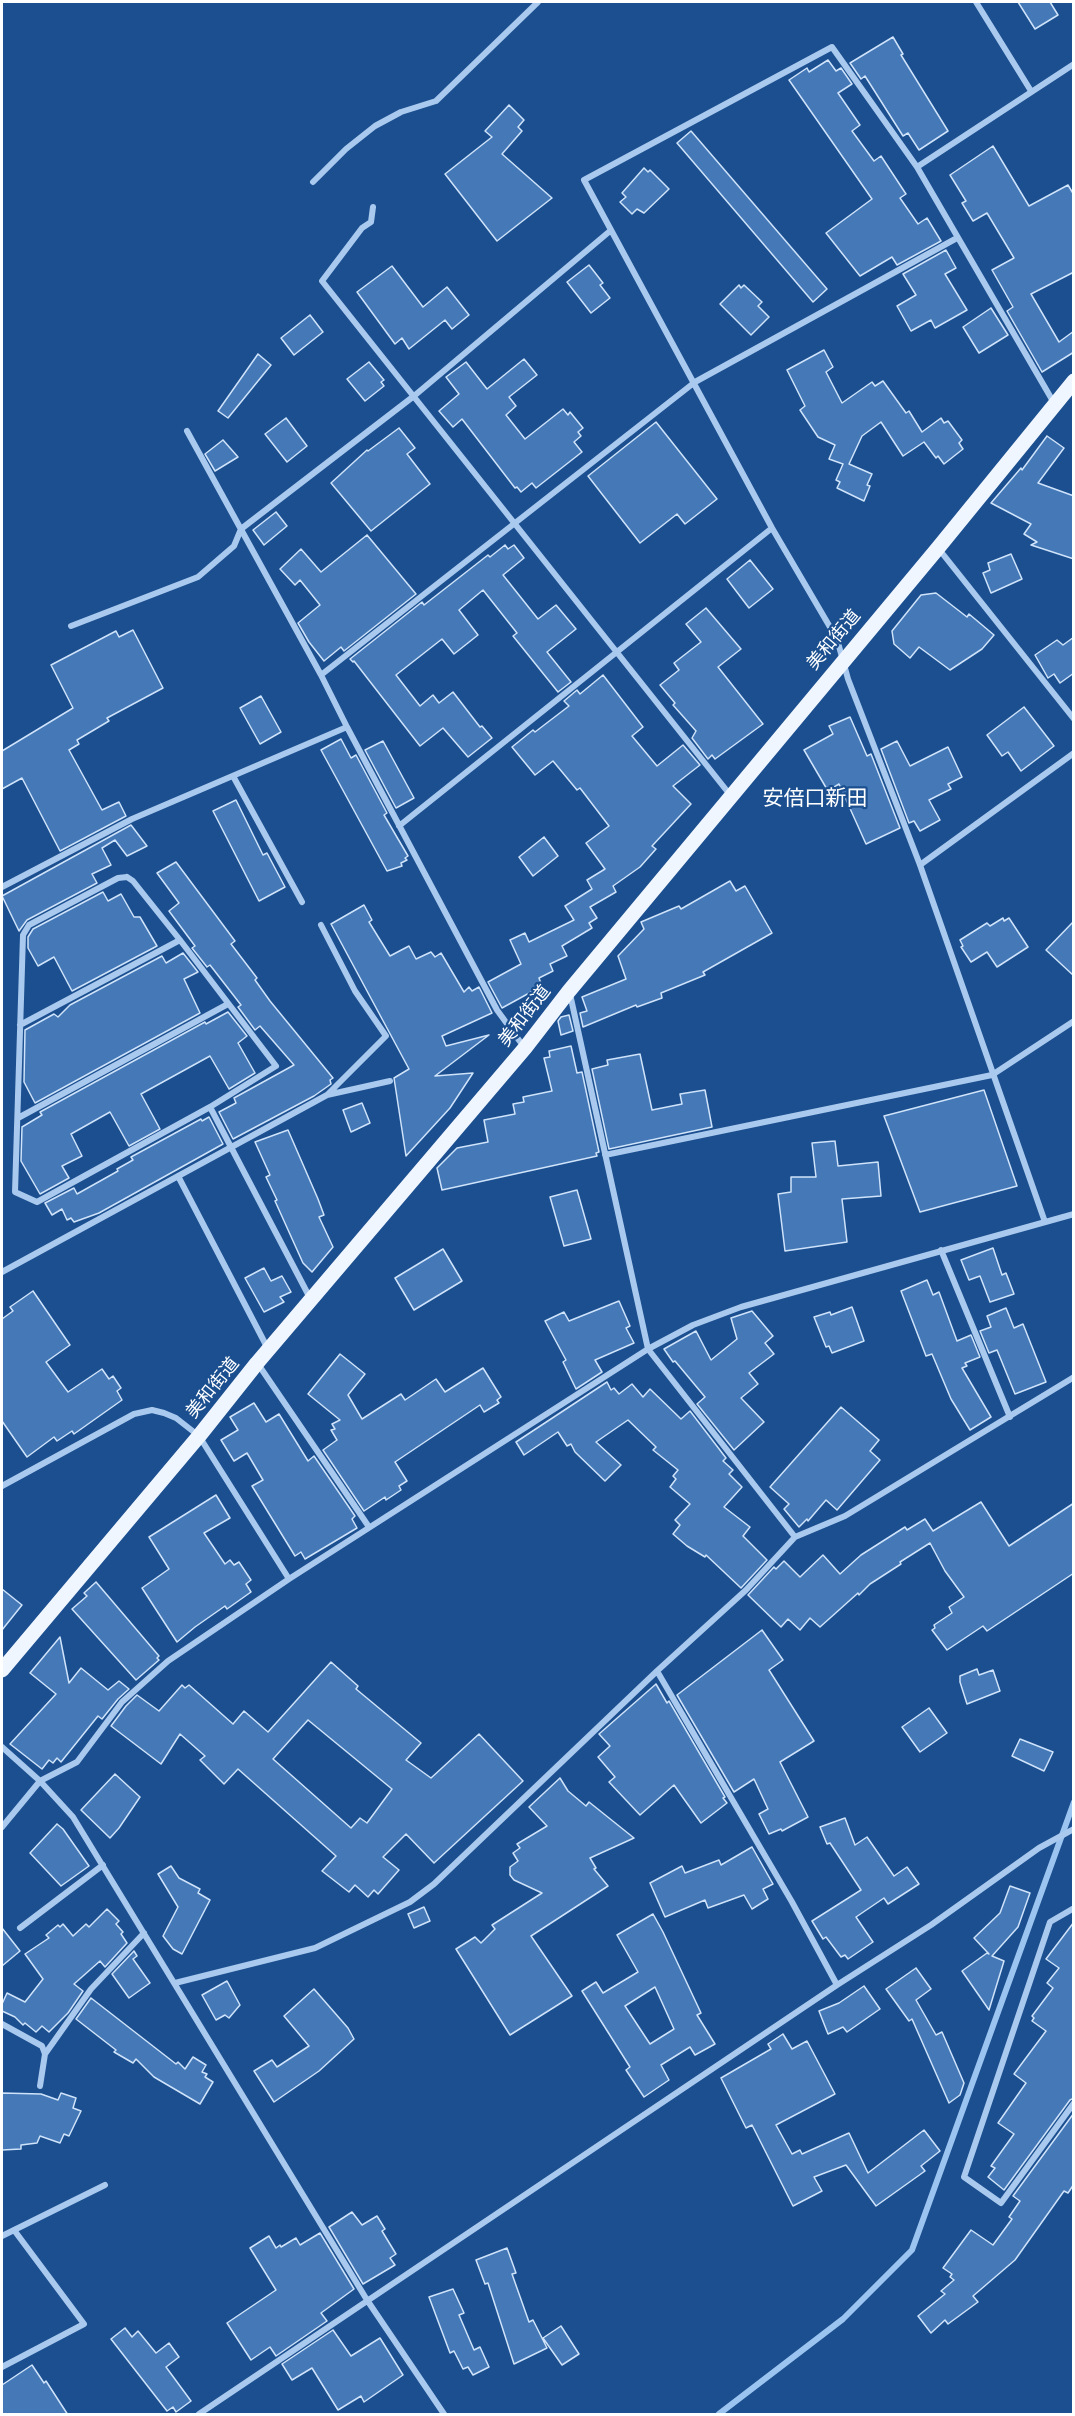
<!DOCTYPE html>
<html>
<head>
<meta charset="utf-8">
<style>
  body { margin:0 }
  #map { position:relative; width:1075px; height:2416px; overflow:hidden; background:#1b4f8f; font-family:"Fira Sans Condensed",sans-serif }
  canvas { display:block }
  .frame { position:absolute; inset:0; border:3px solid #fff; pointer-events:none }
</style>
</head>
<body>
<div id="map">
<canvas width="1075" height="2416"></canvas>
<div class="frame"></div>
</div>
<script>
const c = document.querySelector('canvas').getContext('2d');
c.lineJoin = 'round';
function shape(rows) {
  const path = new Path2D();
  for (const r of rows) {
    path.moveTo(r[0], r[1]);
    for (let i = 2; i < r.length; i += 2) path.lineTo(r[i], r[i + 1]);
  }
  return path;
}
function strokePath(path, color, width, dash) {
  c.strokeStyle = color;
  c.lineWidth = width;
  c.lineCap = dash ? 'butt' : 'round';
  c.setLineDash(dash || []);
  c.stroke(path);
}
function fill(path, color) {
  c.fillStyle = color;
  c.fill(path, 'evenodd');
}
function write(font, color, halo, rows, align = 'center') {
  c.font = font + ' "Fira Sans Condensed","Noto Sans JP",sans-serif';
  c.lineWidth = 4.5;
  c.setLineDash([]);
  c.textBaseline = 'middle';
  c.strokeStyle = halo;
  c.fillStyle = color;
  for (const [text, x, y, turn = 0] of rows) {
    c.save();
    c.translate(x, y);
    c.rotate((+turn || 0) * Math.PI / 180);
    c.textAlign = isNaN(turn) ? turn : align;
    if (halo) c.strokeText(text, 0, 0);
    c.fillText(text, 0, 0);
    c.restore();
  }
}
const stream = shape([
  [719,2414,843,2319,912,2250,1074,1802]
]);
const building = shape([
  [1018,2,1050,2,1058,15,1035,29,1018,2],
  [893,37,903,54,901,55,948,131,919,150,908,133,903,136,865,76,861,79,850,63,893,37],
  [828,60,836,71,841,68,852,84,838,93,860,125,852,131,874,161,881,156,906,194,900,198,918,224,927,218,941,241,897,265,892,257,860,276,826,233,872,199,789,80,807,68,809,72,828,60],
  [509,105,524,120,518,127,522,131,502,154,552,198,497,241,445,174,492,137,485,131,509,105],
  [691,131,827,289,813,302,677,143,691,131],
  [993,146,1029,206,1068,185,1074,195,1074,272,1031,294,1059,342,1074,331,1074,352,1042,372,1007,311,1013,307,992,270,1014,258,987,213,973,221,962,203,966,201,950,175,993,146],
  [644,168,648,172,650,170,669,189,644,213,637,209,632,214,620,202,626,197,622,193,644,168],
  [946,250,956,268,945,274,967,310,935,328,931,320,911,331,897,306,916,295,903,274,946,250],
  [589,265,603,283,600,285,610,298,591,313,567,282,589,265],
  [392,266,423,307,447,287,469,315,452,329,445,320,409,349,402,338,395,344,357,292,392,266],
  [739,285,741,288,744,285,762,302,758,306,769,317,751,335,720,304,739,285],
  [991,308,1008,335,979,353,963,327,991,308],
  [310,315,323,332,294,355,281,338,310,315],
  [824,350,833,367,826,372,842,403,872,382,875,386,883,381,906,413,909,411,922,432,941,418,944,423,948,421,962,440,959,443,963,449,944,464,938,456,936,458,924,442,903,456,881,422,862,436,849,464,872,474,867,485,870,486,864,501,837,488,840,482,836,480,843,464,829,459,835,445,818,437,800,410,805,406,787,370,824,350],
  [258,354,271,365,228,418,218,411,258,354],
  [524,359,537,375,509,397,516,406,506,415,525,439,563,409,568,415,570,412,583,428,578,432,581,436,574,442,582,452,536,488,532,483,521,492,517,487,515,488,462,419,453,427,439,411,459,394,446,377,466,362,487,389,524,359],
  [369,362,384,380,381,382,384,386,365,401,347,379,369,362],
  [286,418,307,446,287,462,265,434,286,418],
  [656,422,717,499,685,524,677,514,640,543,588,476,656,422],
  [399,428,415,448,407,454,430,484,371,531,331,483,367,450,368,451,399,428],
  [1047,436,1064,448,1038,483,1074,496,1074,559,1031,545,1037,542,1024,534,1031,524,991,503,1021,468,1022,470,1047,436],
  [223,440,238,457,215,471,205,454,223,440],
  [276,512,287,526,264,545,253,530,276,512],
  [367,535,416,594,344,651,341,647,324,661,309,642,298,623,320,605,300,580,295,585,280,569,301,549,321,572,367,535],
  [505,545,508,549,514,545,524,558,503,575,538,619,556,605,576,629,547,652,571,682,558,692,513,636,517,633,483,590,459,610,478,635,454,654,442,639,396,675,420,706,433,695,439,703,453,692,480,727,482,726,492,738,468,757,443,728,420,746,354,661,353,662,350,659,422,602,424,605,488,555,490,557,505,545],
  [1011,554,1022,579,991,593,983,573,990,570,988,563,1011,554],
  [750,560,773,589,749,608,727,579,750,560],
  [936,593,967,617,969,614,994,635,982,649,950,670,919,647,910,658,894,644,892,631,921,595,936,593],
  [706,608,741,649,718,667,763,724,715,759,712,755,708,759,692,738,696,731,673,705,675,703,660,685,679,670,674,663,701,642,686,624,706,608],
  [133,630,163,688,107,718,109,721,77,740,79,744,69,750,102,810,119,802,126,816,60,851,22,778,2,789,2,751,73,708,51,665,116,631,119,637,133,630],
  [1074,637,1074,673,1060,683,1054,674,1048,678,1035,655,1057,640,1063,645,1074,637],
  [603,675,643,727,632,736,657,766,683,745,700,765,673,786,691,804,652,846,656,849,640,867,613,886,616,892,590,907,597,918,589,923,592,928,562,946,567,956,550,964,553,971,539,978,542,986,502,1008,488,982,521,964,510,940,525,933,529,942,574,920,565,906,592,889,587,880,605,869,586,843,609,826,580,788,577,790,553,761,535,775,512,747,533,730,535,732,569,706,564,701,577,690,580,694,603,675],
  [261,696,281,732,260,744,240,708,261,696],
  [1024,707,1054,746,1021,771,1008,752,1002,756,987,735,1024,707],
  [850,717,867,756,871,754,900,828,866,844,839,784,828,791,804,750,833,734,829,726,850,717],
  [341,739,351,758,356,755,387,813,384,815,408,856,405,858,407,860,401,863,402,866,387,871,321,750,341,739],
  [383,741,414,798,396,808,365,750,383,741],
  [897,741,910,766,948,747,962,777,948,784,951,789,929,800,940,820,920,831,914,821,909,823,881,749,897,741],
  [236,800,263,855,267,853,285,887,259,901,213,811,236,800],
  [131,825,147,846,127,856,115,840,102,848,111,865,92,874,97,883,27,920,19,931,2,896,131,825],
  [544,837,558,856,533,876,519,857,544,837],
  [176,862,235,941,231,944,257,978,255,980,270,1001,333,1078,330,1080,331,1084,314,1096,233,1139,219,1112,236,1103,234,1098,294,1065,260,1026,255,1030,238,1007,241,1005,210,965,207,967,192,948,195,946,169,911,179,903,157,873,176,862],
  [730,881,736,891,745,886,772,933,703,972,705,975,661,993,662,998,637,1007,636,1005,583,1027,580,1013,587,1011,582,997,626,979,618,956,644,929,641,922,679,906,681,909,730,881],
  [103,892,108,901,121,894,134,917,140,917,157,946,72,991,54,957,38,966,28,948,28,937,33,929,103,892],
  [364,905,372,920,369,922,390,956,409,946,416,959,431,952,435,957,441,953,464,992,469,987,472,991,479,987,492,1013,442,1036,446,1046,489,1035,435,1076,473,1073,450,1108,406,1156,394,1078,409,1069,331,924,364,905],
  [1003,918,1004,921,1009,918,1028,947,997,967,987,952,971,962,961,947,963,946,960,940,987,923,990,926,1003,918],
  [1074,921,1074,976,1046,950,1074,921],
  [183,953,198,972,184,979,200,1013,35,1103,24,1082,25,1030,54,1014,58,1017,70,1005,162,956,166,963,183,953],
  [228,1012,247,1036,238,1043,255,1073,229,1089,210,1056,141,1094,160,1129,129,1146,110,1112,71,1134,82,1156,62,1166,69,1178,40,1194,21,1161,22,1127,42,1115,40,1112,205,1022,206,1024,228,1012],
  [569,1015,573,1031,561,1035,558,1021,561,1017,569,1015],
  [571,1046,577,1073,582,1072,599,1152,596,1153,597,1156,442,1190,437,1168,457,1148,488,1142,484,1120,515,1114,513,1104,524,1102,523,1097,552,1091,544,1058,550,1057,549,1051,571,1046],
  [640,1054,652,1110,682,1104,680,1094,705,1090,712,1127,609,1149,592,1069,608,1065,607,1060,640,1054],
  [984,1090,1017,1186,920,1212,884,1116,984,1090],
  [362,1103,370,1123,351,1132,343,1110,362,1103],
  [209,1117,223,1144,99,1213,74,1222,71,1218,67,1220,62,1209,52,1215,45,1203,74,1188,77,1194,118,1171,117,1169,133,1160,131,1157,201,1119,202,1121,209,1117],
  [288,1130,318,1199,324,1215,319,1217,333,1247,312,1272,303,1263,275,1201,277,1200,266,1177,270,1175,255,1142,288,1130],
  [835,1141,838,1166,878,1162,881,1196,842,1199,847,1242,785,1251,778,1194,791,1192,791,1177,816,1177,812,1143,835,1141],
  [577,1190,591,1239,564,1246,550,1197,577,1190],
  [993,1248,1002,1275,1006,1273,1014,1294,990,1302,980,1276,969,1280,961,1260,993,1248],
  [443,1249,462,1281,414,1310,395,1278,443,1249],
  [264,1268,271,1281,282,1276,291,1292,280,1297,284,1302,264,1312,245,1278,264,1268],
  [927,1280,933,1295,939,1292,957,1341,971,1335,980,1357,965,1363,967,1366,962,1368,991,1417,970,1430,951,1399,932,1354,926,1356,901,1291,927,1280],
  [33,1291,70,1345,46,1362,68,1392,102,1369,109,1379,113,1376,121,1388,117,1391,122,1400,74,1434,72,1431,57,1441,54,1437,27,1457,2,1421,2,1319,13,1311,10,1307,33,1291],
  [619,1301,630,1326,626,1328,634,1343,595,1360,602,1372,576,1389,563,1362,566,1360,545,1321,564,1312,569,1321,619,1301],
  [852,1307,864,1341,832,1353,829,1346,826,1347,814,1317,830,1312,831,1315,852,1307],
  [1006,1308,1014,1328,1023,1324,1046,1382,1015,1394,997,1350,989,1353,980,1331,991,1327,987,1316,1006,1308],
  [752,1311,773,1336,765,1343,774,1354,749,1373,758,1384,741,1398,764,1422,734,1450,697,1404,705,1397,675,1361,673,1362,664,1349,696,1331,711,1360,737,1339,731,1318,752,1311],
  [340,1354,365,1374,348,1395,362,1419,401,1394,405,1400,436,1379,445,1392,483,1368,501,1397,497,1400,499,1403,484,1412,480,1405,395,1462,407,1481,399,1486,401,1490,386,1500,385,1497,364,1511,323,1450,337,1440,331,1430,335,1429,332,1424,340,1420,308,1394,340,1354],
  [607,1382,611,1390,614,1388,619,1394,632,1384,643,1397,650,1389,681,1419,690,1411,726,1458,723,1461,733,1470,729,1474,742,1487,724,1507,750,1527,743,1536,767,1560,741,1588,706,1555,705,1557,687,1546,673,1534,680,1525,675,1520,690,1504,670,1487,676,1479,673,1476,678,1470,653,1450,656,1447,628,1420,596,1442,621,1465,605,1481,575,1452,571,1444,567,1446,558,1432,524,1455,516,1442,607,1382],
  [254,1403,266,1422,279,1414,308,1461,314,1456,355,1516,352,1519,357,1528,305,1559,301,1552,295,1556,252,1486,263,1480,247,1453,234,1461,221,1440,238,1430,230,1417,254,1403],
  [841,1407,879,1440,870,1451,880,1460,837,1510,826,1500,808,1521,807,1519,799,1527,784,1509,789,1504,770,1487,841,1407],
  [216,1495,230,1518,204,1533,225,1564,230,1560,234,1565,239,1562,251,1580,246,1584,251,1592,227,1609,225,1606,195,1627,177,1642,142,1588,169,1569,149,1537,216,1495],
  [981,1502,1009,1546,1074,1503,1074,1573,987,1631,983,1626,947,1650,932,1630,935,1628,934,1625,952,1613,949,1607,964,1597,945,1571,930,1543,900,1562,901,1564,870,1584,859,1595,858,1593,820,1627,810,1618,800,1630,788,1619,781,1627,748,1595,774,1567,776,1569,784,1561,800,1577,823,1555,840,1574,861,1555,905,1527,907,1530,925,1519,933,1531,981,1502],
  [96,1582,159,1656,157,1658,159,1660,136,1680,72,1609,87,1596,84,1593,96,1582],
  [2,1589,22,1605,2,1630,2,1589],
  [762,1630,783,1660,769,1670,814,1741,780,1762,808,1817,782,1831,781,1829,769,1834,759,1814,768,1809,754,1779,734,1792,677,1695,762,1630],
  [60,1637,69,1683,81,1668,108,1690,119,1681,129,1689,118,1699,102,1719,98,1716,61,1762,57,1758,53,1763,49,1760,42,1769,10,1744,56,1694,30,1673,60,1637],
  [331,1662,358,1686,356,1689,421,1743,406,1760,431,1778,479,1734,523,1781,434,1863,406,1834,383,1857,399,1870,378,1894,374,1890,368,1897,355,1885,349,1892,322,1871,336,1856,238,1769,224,1784,200,1760,205,1756,180,1734,161,1764,111,1726,126,1706,137,1695,159,1711,182,1685,185,1688,189,1685,233,1724,244,1711,268,1732,331,1662],
  [308,1720,392,1789,367,1823,360,1818,351,1828,273,1759,308,1720],
  [977,1669,979,1675,993,1670,1000,1691,967,1704,960,1682,960,1676,977,1669],
  [656,1684,667,1703,669,1701,725,1797,723,1798,727,1803,701,1823,674,1785,640,1815,609,1782,615,1777,598,1757,610,1746,599,1734,656,1684],
  [929,1708,947,1733,920,1752,902,1727,929,1708],
  [1020,1739,1053,1752,1044,1771,1012,1756,1020,1739],
  [115,1774,140,1797,119,1828,110,1838,81,1810,115,1774],
  [560,1778,568,1791,586,1806,589,1802,634,1838,590,1858,596,1868,594,1869,608,1886,531,1936,572,1996,510,2035,456,1949,475,1937,481,1943,495,1929,492,1925,542,1893,514,1880,510,1875,510,1867,518,1861,513,1853,520,1848,517,1844,547,1826,529,1807,560,1778],
  [845,1818,855,1845,867,1837,894,1876,907,1867,919,1884,888,1904,884,1898,856,1917,873,1942,848,1959,845,1955,841,1957,826,1937,823,1939,812,1921,861,1890,830,1843,827,1844,820,1827,845,1818],
  [57,1824,63,1829,89,1866,61,1886,30,1853,57,1824],
  [752,1847,773,1884,763,1889,768,1899,752,1909,744,1895,708,1908,705,1900,665,1917,650,1883,682,1866,685,1873,719,1860,721,1865,752,1847],
  [171,1866,179,1878,200,1889,198,1893,210,1900,182,1954,173,1949,163,1936,178,1907,158,1874,171,1866],
  [1010,1886,1030,1893,1018,1927,992,1956,1004,1961,989,2010,962,1971,987,1953,989,1954,974,1938,1000,1913,1010,1886],
  [424,1907,430,1921,414,1928,408,1914,424,1907],
  [107,1909,119,1921,116,1924,123,1932,121,1934,127,1943,105,1967,100,1961,74,1984,83,1991,68,2013,49,2032,42,2026,36,2032,25,2023,23,2025,15,2017,2,2011,2,2004,7,1993,25,2002,43,1979,25,1954,49,1938,46,1935,58,1925,60,1927,63,1924,73,1936,86,1924,89,1927,107,1909],
  [653,1914,663,1932,701,2013,697,2015,715,2044,695,2055,690,2047,661,2065,669,2080,644,2097,626,2070,630,2067,582,1991,596,1982,603,1993,638,1972,617,1935,653,1914],
  [655,1987,674,2029,650,2044,625,2006,655,1987],
  [1074,1922,1074,2098,1070,2100,1004,2190,988,2177,995,2168,991,2166,1014,2134,998,2123,1026,2083,1014,2074,1046,2031,1032,2021,1034,2018,1032,2016,1053,1988,1047,1983,1059,1968,1046,1959,1074,1922],
  [2,1928,20,1951,2,1966,2,1928],
  [134,1951,137,1956,133,1959,150,1983,129,1998,112,1974,134,1951],
  [916,1968,931,1989,916,2000,936,2035,942,2032,964,2083,960,2095,949,2103,912,2019,909,2021,886,1989,916,1968],
  [227,1981,240,2005,229,2018,225,2015,216,2020,202,1995,227,1981],
  [864,1986,880,2009,847,2032,843,2027,828,2034,819,2011,839,2003,864,1986],
  [314,1989,348,2028,354,2039,319,2071,274,2102,254,2071,272,2060,277,2067,309,2046,284,2016,314,1989],
  [91,1998,176,2064,178,2062,185,2069,193,2057,206,2065,202,2072,207,2074,205,2077,213,2082,200,2104,154,2077,136,2059,133,2063,114,2052,116,2050,76,2019,91,1998],
  [783,2034,792,2049,807,2041,835,2094,776,2125,792,2154,800,2150,802,2154,849,2133,868,2173,924,2130,940,2151,921,2166,925,2171,876,2206,846,2165,814,2177,822,2191,793,2206,752,2125,746,2128,721,2078,771,2049,768,2044,783,2034],
  [2,2093,41,2094,58,2100,61,2093,76,2098,73,2108,81,2111,69,2136,64,2134,60,2143,40,2136,37,2143,21,2145,21,2149,2,2150,2,2093],
  [1074,2113,1074,2184,1068,2193,1064,2191,1015,2260,973,2296,978,2302,948,2324,945,2320,931,2333,918,2316,945,2294,941,2291,954,2280,950,2277,952,2274,943,2268,971,2230,993,2245,1012,2219,1009,2217,1020,2201,1013,2196,1074,2113],
  [352,2212,362,2225,377,2216,385,2229,382,2231,396,2254,390,2258,395,2265,363,2284,329,2227,352,2212],
  [320,2233,354,2289,321,2313,327,2321,276,2356,270,2347,251,2360,227,2323,276,2290,250,2248,269,2236,276,2248,280,2245,281,2247,296,2238,300,2245,320,2233],
  [507,2248,516,2273,512,2274,529,2322,533,2320,547,2348,514,2364,488,2283,485,2284,476,2260,507,2248],
  [453,2289,464,2313,459,2315,474,2350,480,2347,489,2367,473,2375,468,2367,463,2369,454,2351,450,2353,429,2297,453,2289],
  [561,2326,579,2354,562,2365,543,2338,561,2326],
  [125,2328,132,2337,138,2331,156,2353,169,2343,179,2357,166,2367,191,2401,176,2412,173,2407,167,2411,111,2339,125,2328],
  [333,2330,351,2356,380,2338,403,2375,364,2402,361,2396,338,2410,312,2368,292,2380,282,2364,333,2330],
  [32,2365,44,2383,46,2381,68,2415,2,2415,2,2385,32,2365]
]);
const minor = shape([
  [976,2,1031,91],
  [917,167,1074,64],
  [313,182,346,149,375,126,401,112,436,101,538,2],
  [373,207,371,222,362,228,322,281,731,796],
  [187,431,321,675,347,727],
  [938,548,1074,719],
  [71,626,198,577,234,546,241,529,414,396,610,231],
  [321,675,695,382,957,238],
  [233,776,302,902],
  [399,826,772,528],
  [920,865,1074,753],
  [127,877,133,881,180,940,276,1066,210,1107,37,1202,15,1192,23,935,29,925,118,878,127,877],
  [2,887,132,819,347,727,497,1010,524,1047],
  [321,925,355,991,386,1036,327,1095],
  [570,994,648,1349,795,1537],
  [20,1025,180,940],
  [210,1107,310,1298],
  [18,1118,228,1004],
  [605,1155,992,1075,1074,1021],
  [178,1176,267,1347],
  [1045,1222,920,865,848,679,837,639,772,528,584,180,832,47,917,167,1054,403],
  [941,1250,1010,1417],
  [2,1272,327,1095,390,1081],
  [258,1364,369,1527],
  [2,1486,134,1414,152,1410,164,1413,176,1418,199,1436,289,1579],
  [657,1671,792,1902,837,1985],
  [2,1747,40,1781,73,1817,367,2300,444,2414],
  [2,1827,40,1781,77,1762,122,1702,168,1661,289,1579,648,1349,693,1325,741,1307,1074,1214],
  [1074,1908,1050,1922,964,2177,1001,2203,1074,2103],
  [20,1928,103,1865],
  [175,1983,315,1948,410,1902,434,1884,657,1671,746,1590,795,1537,845,1516,1074,1377],
  [2,2024,42,2046,45,2054,40,2086],
  [45,2054,91,1989,144,1933],
  [2,2236,105,2185],
  [2,2367,84,2324,14,2230],
  [199,2414,837,1985,931,1925,1039,1848,1074,1829]
]);
const primary = shape([
  [2,1670,199,1436,257,1363,525,1048,569,991,938,548,1074,381]
]);
const streetNames = [
  ["美和街道",834,640,-50],
  ["美和街道",525,1016,-52],
  ["美和街道",213,1388,-51]
];
const quarterNames = [
  ["安倍口新田",815,799]
];
strokePath(stream, '#9cc4f0', 6);
fill(building, '#4478b7');
strokePath(building, '#cfe3fa', 1.5);
strokePath(minor, '#a9c9ee', 6);
strokePath(primary, '#f0f6ff', 15);
write('18px', '#fff', '#1b4f8f', streetNames);
write('21px', '#fff', '#1b4f8f', quarterNames);
</script>
</body>
</html>
